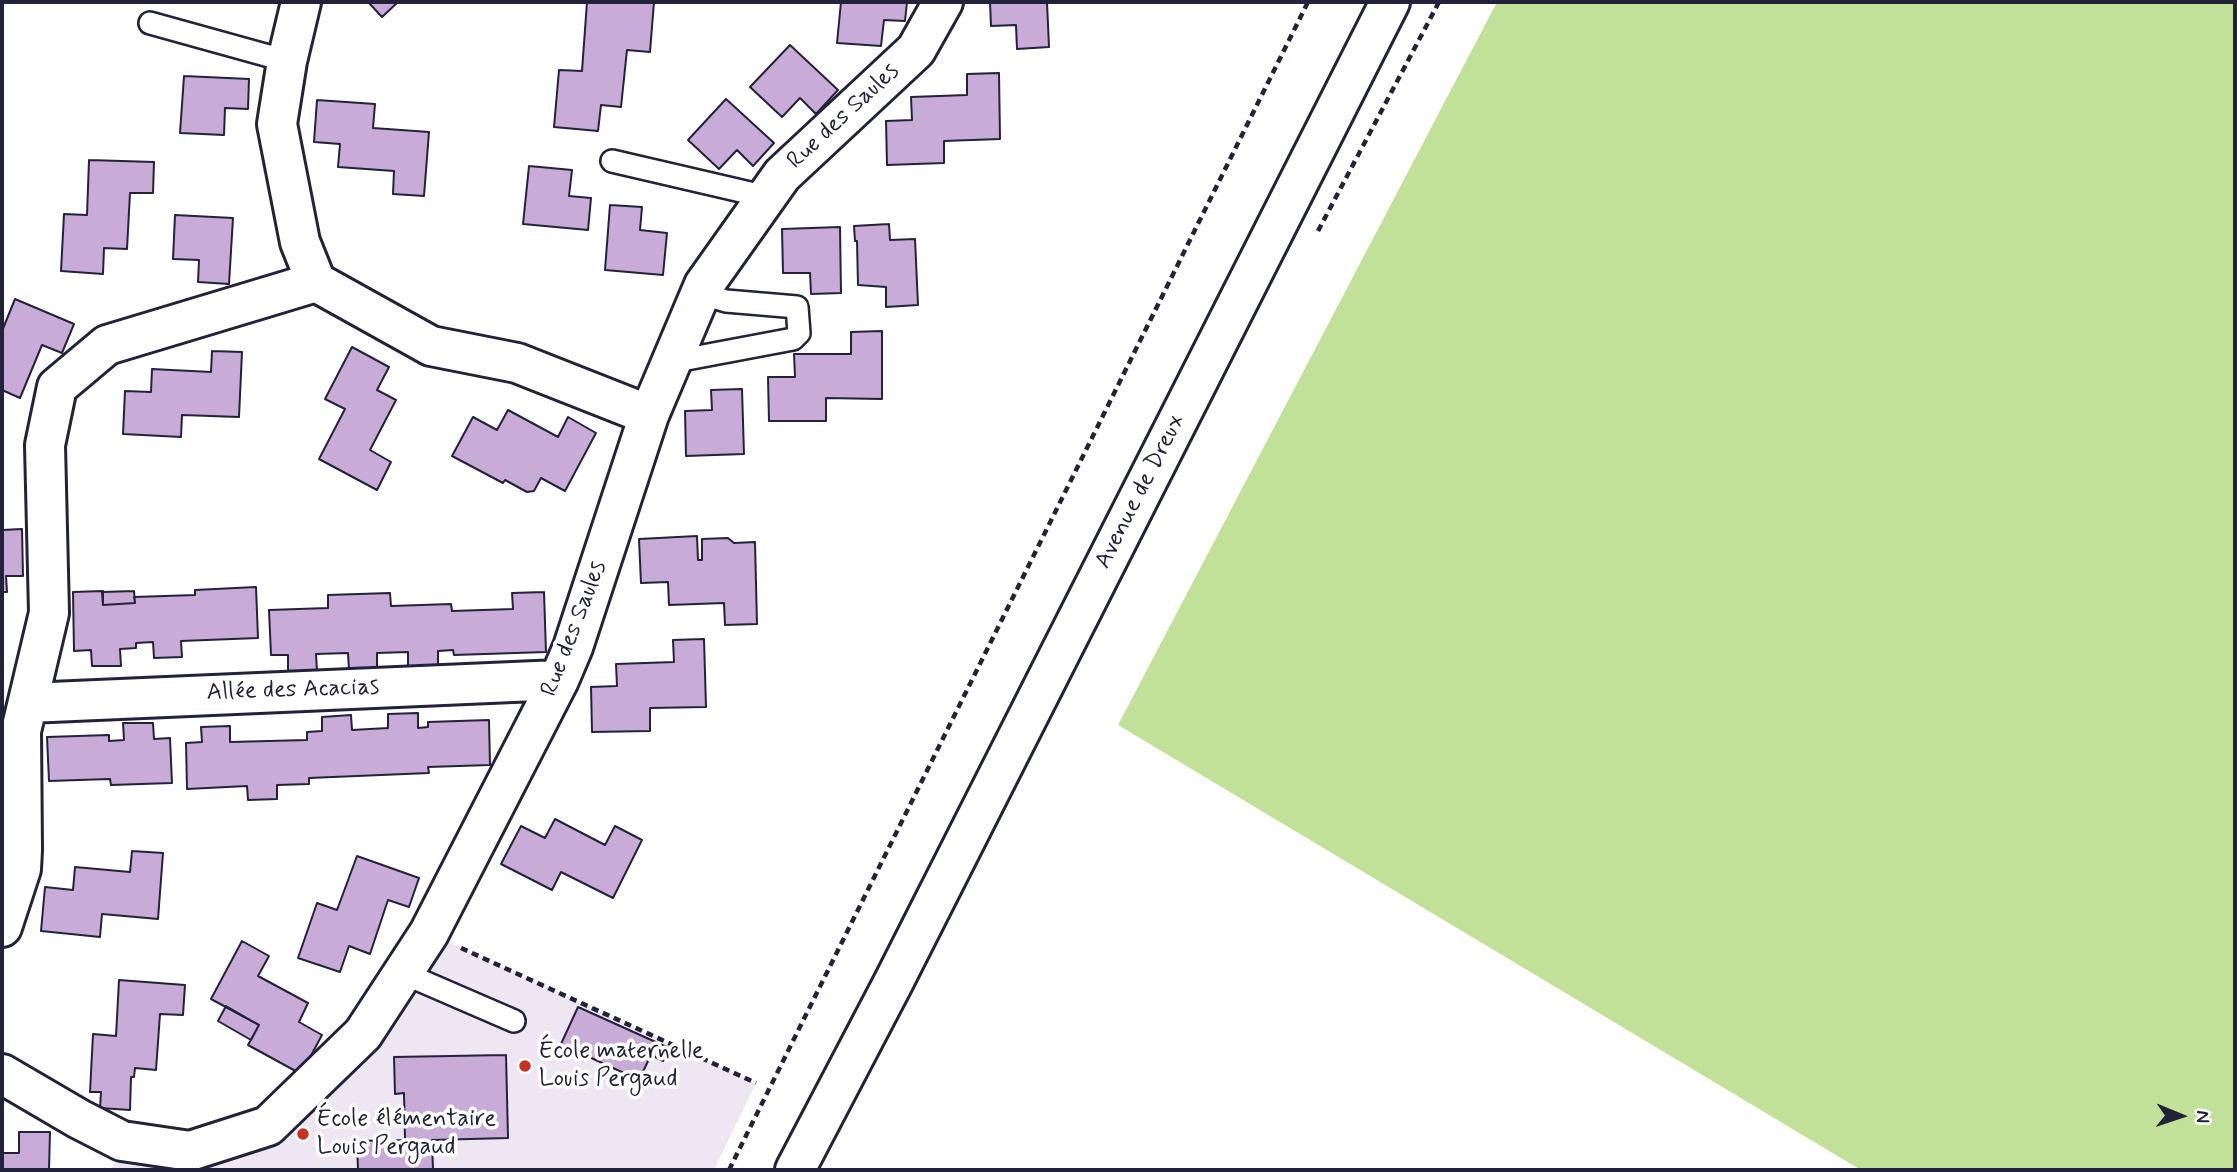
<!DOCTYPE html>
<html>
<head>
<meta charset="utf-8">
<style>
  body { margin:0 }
  #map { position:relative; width:2237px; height:1172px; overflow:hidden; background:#fff; font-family:Mynerve,sans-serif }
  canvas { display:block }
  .frame { position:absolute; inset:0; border:4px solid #22223b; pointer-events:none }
  .north { position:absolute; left:2146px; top:1081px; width:70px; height:70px; -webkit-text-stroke:5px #fff; paint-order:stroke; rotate:92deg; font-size:19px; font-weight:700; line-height:28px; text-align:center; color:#22223b }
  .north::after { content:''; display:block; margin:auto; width:24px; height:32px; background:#22223b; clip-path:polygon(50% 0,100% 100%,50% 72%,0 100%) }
</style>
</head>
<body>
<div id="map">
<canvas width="2237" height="1172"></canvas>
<div class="frame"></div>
<div class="north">N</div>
</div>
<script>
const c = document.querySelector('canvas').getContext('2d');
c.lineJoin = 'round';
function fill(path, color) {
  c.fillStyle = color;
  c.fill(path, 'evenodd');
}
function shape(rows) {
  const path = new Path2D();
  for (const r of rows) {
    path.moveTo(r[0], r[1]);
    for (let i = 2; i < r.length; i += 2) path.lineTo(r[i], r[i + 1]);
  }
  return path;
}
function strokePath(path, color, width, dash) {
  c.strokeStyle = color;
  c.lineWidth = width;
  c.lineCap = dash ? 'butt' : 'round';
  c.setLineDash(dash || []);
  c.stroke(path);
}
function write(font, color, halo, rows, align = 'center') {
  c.font = font + ' Mynerve,sans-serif';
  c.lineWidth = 7;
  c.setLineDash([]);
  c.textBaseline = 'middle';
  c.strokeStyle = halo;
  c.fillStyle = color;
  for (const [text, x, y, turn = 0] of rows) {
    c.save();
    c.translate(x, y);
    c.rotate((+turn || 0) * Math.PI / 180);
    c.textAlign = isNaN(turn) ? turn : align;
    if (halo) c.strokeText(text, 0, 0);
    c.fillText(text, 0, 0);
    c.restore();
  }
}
const built = shape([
  [429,933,756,1083,714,1170,111,1170,122,1141,269,1126]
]);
const green = shape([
  [1497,2,2235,2,2235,1170,1861,1170,1118,725]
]);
const building = shape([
  [370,2,398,2,382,17,369,3,370,2],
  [587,2,654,2,650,52,627,50,621,107,601,105,598,131,554,127,559,70,582,71,587,2],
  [841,2,907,2,905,21,884,20,881,46,837,43,841,2],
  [990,2,1047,2,1049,47,1017,49,1016,25,991,26,990,2],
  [790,45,838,90,816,114,800,98,782,117,750,87,790,45],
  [999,73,1000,139,944,141,944,163,887,165,886,121,912,120,911,97,967,95,967,74,999,73],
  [184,76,249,79,248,109,225,108,224,135,180,133,184,76],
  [726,99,774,143,753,166,737,150,719,169,688,140,726,99],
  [317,100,375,104,373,128,429,132,424,196,393,194,394,171,338,167,340,144,314,142,317,100],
  [89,160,154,162,153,193,130,193,127,249,104,248,103,274,61,271,64,214,87,215,89,160],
  [529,166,572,170,569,196,591,198,588,230,523,224,529,166],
  [610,205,642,207,640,230,667,233,663,275,605,270,610,205],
  [175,215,233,218,229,284,198,282,199,260,173,259,175,215],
  [889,224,890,240,915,239,918,305,886,307,886,287,858,285,857,241,855,241,854,226,889,224],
  [840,227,841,293,811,294,810,273,783,273,782,229,840,227],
  [15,299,74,324,62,353,42,345,20,398,2,390,2,331,15,299],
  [882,331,882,399,826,398,826,421,769,421,768,377,795,377,794,354,851,354,851,332,882,331],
  [352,347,389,367,377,390,396,400,370,450,391,462,377,490,319,459,345,409,325,399,352,347],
  [212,351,242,352,239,417,182,415,181,437,123,434,125,391,151,392,152,369,211,372,212,351],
  [742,389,744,454,686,456,685,411,712,410,711,390,742,389],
  [508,410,558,437,568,417,596,433,565,491,541,478,534,491,527,492,505,480,503,483,452,456,473,417,497,430,508,410],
  [22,529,23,576,6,576,7,592,2,592,2,530,22,529],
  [697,536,698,560,702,560,702,539,728,538,734,543,755,542,757,624,725,625,724,603,669,605,668,582,641,583,639,539,697,536],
  [256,587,258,638,181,641,182,657,154,658,153,642,136,643,136,648,120,649,121,666,92,666,91,650,74,651,73,592,103,591,103,605,135,603,134,597,195,595,195,590,256,587],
  [134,591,135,603,103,605,102,592,134,591],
  [544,592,546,652,454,655,453,650,438,651,438,666,408,667,408,652,377,653,377,669,349,670,348,653,316,654,317,671,288,672,288,655,271,655,269,610,328,608,328,595,390,593,391,606,451,604,452,611,513,609,512,593,544,592],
  [704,639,706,707,650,708,650,731,592,732,591,687,617,686,616,664,674,662,673,640,704,639],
  [418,713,418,728,428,727,428,722,489,720,490,765,428,767,429,773,309,778,309,784,277,785,277,799,248,800,247,786,187,789,186,743,202,742,201,727,230,726,230,742,307,740,307,732,322,731,322,717,351,715,352,730,388,728,388,714,418,713],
  [123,723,153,723,154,739,170,738,172,783,111,785,110,779,49,781,47,737,109,735,109,741,124,740,123,723],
  [555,819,605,845,615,826,642,840,613,898,561,872,552,890,501,864,521,826,545,838,555,819],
  [132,851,163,853,158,919,102,914,100,937,41,931,45,887,73,890,75,867,130,872,132,851],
  [357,856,419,878,409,907,388,900,370,954,349,946,340,972,298,958,317,903,337,910,357,856],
  [242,941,269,956,258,976,308,1003,299,1022,322,1035,301,1074,248,1045,259,1025,211,999,242,941],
  [119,980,185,985,183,1015,160,1014,156,1070,135,1068,134,1077,131,1077,130,1110,100,1108,101,1092,90,1092,93,1034,116,1036,119,980],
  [226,1006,259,1025,251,1040,218,1021,226,1006],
  [578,1007,669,1048,663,1061,651,1055,639,1080,561,1044,578,1007],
  [506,1055,508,1138,432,1140,433,1170,358,1170,357,1141,405,1140,404,1093,395,1094,394,1057,506,1055],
  [19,1132,50,1132,49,1170,2,1170,2,1153,19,1153,19,1132]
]);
const path = shape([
  [1318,231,1439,2],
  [461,948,756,1083],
  [729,1170,1308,2]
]);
const service = shape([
  [150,23,287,61],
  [612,161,767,197],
  [671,362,793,339,799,333,797,307,726,301,716,298,704,285],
  [403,973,514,1021]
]);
const minor = shape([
  [316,282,431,346,517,363,649,415],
  [28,703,559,680],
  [2,927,21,869,22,850,21,731,49,613,45,445,57,387,107,345,316,282,300,242,277,124,287,61,301,2],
  [2,1074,79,1119,122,1141,190,1151,268,1126,363,1034,429,933,559,680,573,647,649,415,704,285,782,175,916,50,943,2]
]);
const secondary = shape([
  [795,1170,893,983,1390,2]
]);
const markers = [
  [525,1066,7,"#c8321e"],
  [303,1134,7,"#c8321e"]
];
const streetNames = [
  ["Rue des Saules",844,117,-43],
  ["Avenue de Dreux",1141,492,-63],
  ["Rue des Saules",575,629,-69],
  ["Allée des Acacias",293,691,-2]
];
const poiNames = [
  ["École maternelle",539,1052],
  ["Louis Pergaud",539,1080],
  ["École élémentaire",317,1120],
  ["Louis Pergaud",317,1148]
];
fill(built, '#eee6f3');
fill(green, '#c1e199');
fill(building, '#c8abd7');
strokePath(building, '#22223b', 2);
strokePath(service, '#22223b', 26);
strokePath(minor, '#22223b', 44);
strokePath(secondary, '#22223b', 44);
strokePath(path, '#22223b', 4.5, [7, 5]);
strokePath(service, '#fff', 21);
strokePath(minor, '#fff', 38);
strokePath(secondary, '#fff', 38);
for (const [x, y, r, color] of markers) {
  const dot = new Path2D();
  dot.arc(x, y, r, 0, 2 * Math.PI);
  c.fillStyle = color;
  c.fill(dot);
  strokePath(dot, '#fff', 2.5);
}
write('24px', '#22223b', '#fff', streetNames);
write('24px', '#22223b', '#fff', poiNames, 'left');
</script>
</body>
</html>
